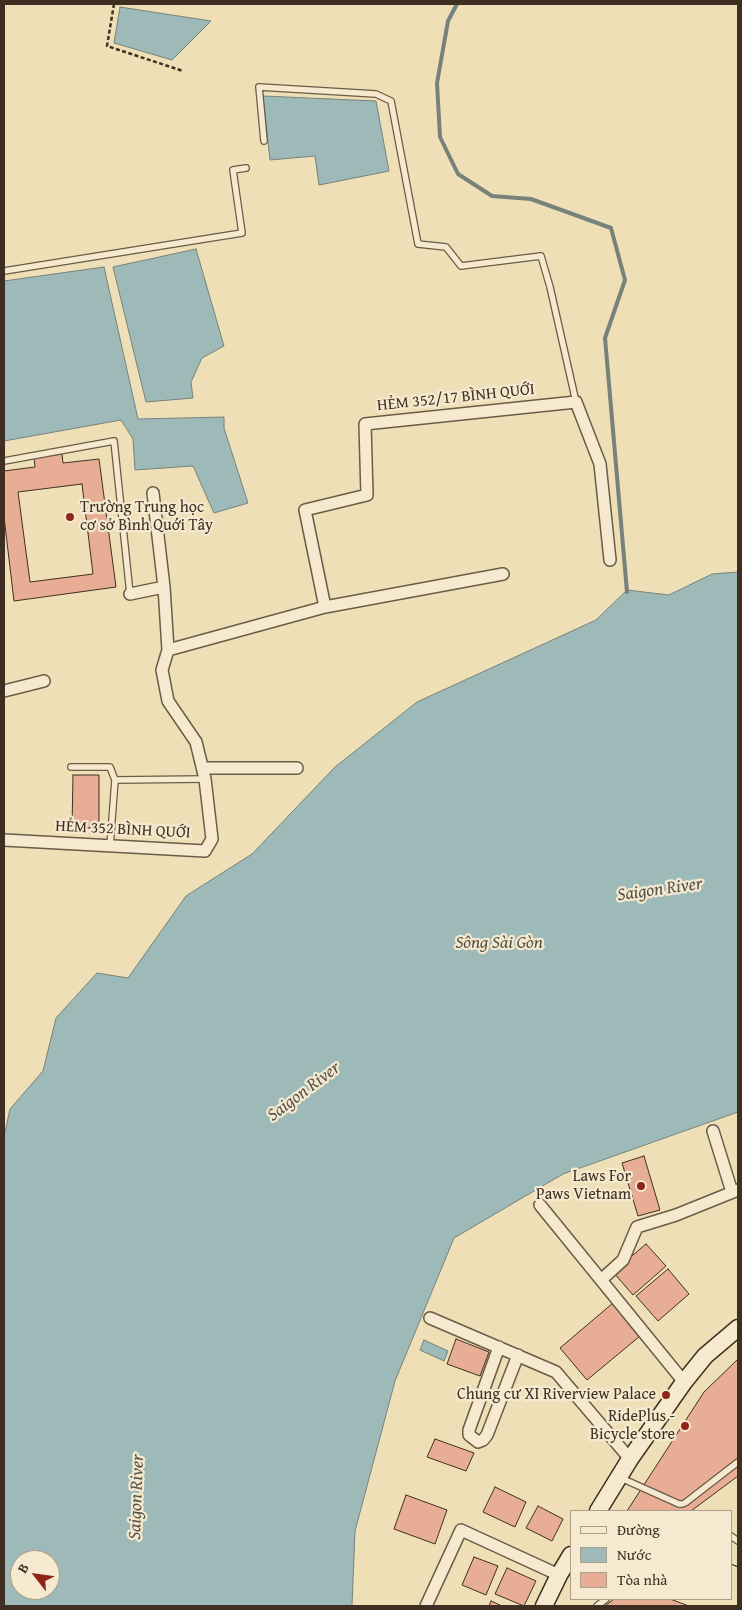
<!DOCTYPE html>
<html>
<head>
<meta charset="utf-8">
<style>
  body { margin:0 }
  #map { position:relative; width:742px; height:1610px; overflow:hidden; background:#efdfb7; font-family:"Gentium Book Plus",serif }
  canvas { display:block }
  .frame { position:absolute; inset:0; border:5px solid #3f2f22; pointer-events:none }
  .legend { position:absolute; left:570px; top:1510px; width:162px; height:90px; box-sizing:border-box; background:#f5ead0; border:1px solid #ac9f8a; margin:0; padding:6px 9px; list-style:none; font-size:15px; color:#3f2f22 }
  .legend li { display:flex; align-items:center; gap:10px; height:25px }
  .legend b { width:25px; border:1px solid #ac9f8a }
  .north { position:absolute; left:10px; top:1550px; width:50px; height:50px; box-sizing:border-box; background:#f5ead0; border:1px solid #ac9f8a; border-radius:50%; rotate:300deg; font-size:14px; font-weight:700; line-height:20px; text-align:center; color:#3f2f22 }
  .north::after { content:''; display:block; margin:auto; width:18px; height:22px; background:#8f2418; clip-path:polygon(50% 0,100% 100%,50% 72%,0 100%) }
</style>
</head>
<body>
<div id="map">
<canvas width="742" height="1610"></canvas>
<div class="frame"></div>
<ul class="legend">
<li><b style="height:6px;background:#f5ead0"></b>Đường</li>
<li><b style="height:14px;background:#9dbab8"></b>Nước</li>
<li><b style="height:14px;background:#e7ae95"></b>Tòa nhà</li>
</ul>
<div class="north">B</div>
</div>
<script>
const c = document.querySelector('canvas').getContext('2d');
c.lineJoin = 'round';
function fill(path, color) {
  c.fillStyle = color;
  c.fill(path, 'evenodd');
}
function shape(rows) {
  const path = new Path2D();
  for (const r of rows) {
    path.moveTo(r[0], r[1]);
    for (let i = 2; i < r.length; i += 2) path.lineTo(r[i], r[i + 1]);
  }
  return path;
}
function strokePath(path, color, width, dash) {
  c.strokeStyle = color;
  c.lineWidth = width;
  c.lineCap = dash ? 'butt' : 'round';
  c.setLineDash(dash || []);
  c.stroke(path);
}
function write(font, color, halo, rows, align = 'center') {
  c.font = font + ' "Gentium Book Plus",serif';
  c.lineWidth = 4.5;
  c.setLineDash([]);
  c.textBaseline = 'middle';
  c.strokeStyle = halo;
  c.fillStyle = color;
  for (const [text, x, y, turn = 0] of rows) {
    c.save();
    c.translate(x, y);
    c.rotate((+turn || 0) * Math.PI / 180);
    c.textAlign = isNaN(turn) ? turn : align;
    if (halo) c.strokeText(text, 0, 0);
    c.fillText(text, 0, 0);
    c.restore();
  }
}
const water = shape([
  [120,7,211,21,172,60,114,43,120,7],
  [263,96,376,101,389,171,319,185,315,156,270,160,263,96],
  [196,249,224,346,202,358,191,382,193,398,146,402,113,267,196,249],
  [104,267,138,419,224,417,224,428,248,503,214,513,193,466,135,470,133,439,121,420,4,441,4,281,104,267],
  [738,572,738,1112,563,1174,454,1238,395,1381,355,1531,352,1606,4,1606,4,1137,10,1109,43,1071,56,1018,97,973,128,978,186,896,252,854,335,767,417,702,596,620,627,590,669,595,712,574,738,572],
  [20,1560,50,1560,50,1590,20,1590,20,1560],
  [424,1340,448,1351,444,1361,420,1350,424,1340]
]);
const stream = shape([
  [457,4,448,21,437,83,440,137,458,174,492,196,531,199,611,228,625,280,605,338,627,592]
]);
const building = shape([
  [62,454,63,463,99,459,116,587,14,601,4,517,4,471,35,467,34,458,62,454],
  [82,484,93,574,30,582,18,492,82,484],
  [73,775,99,775,99,828,72,828,73,775],
  [644,1156,660,1210,638,1216,622,1163,644,1156],
  [646,1244,666,1266,633,1295,613,1272,646,1244],
  [668,1269,689,1294,658,1321,636,1296,668,1269],
  [613,1303,640,1336,587,1380,560,1348,613,1303],
  [456,1339,489,1352,480,1376,447,1364,456,1339],
  [738,1359,738,1476,691,1511,627,1511,704,1392,738,1359],
  [435,1439,474,1453,466,1471,427,1457,435,1439],
  [495,1487,526,1502,515,1527,483,1512,495,1487],
  [406,1495,447,1510,435,1544,394,1529,406,1495],
  [538,1506,563,1519,552,1541,526,1528,538,1506],
  [474,1557,498,1566,486,1595,462,1585,474,1557],
  [731,1564,738,1567,738,1606,689,1606,670,1599,731,1599,731,1564],
  [731,1564,738,1567,738,1606,605,1606,614,1599,731,1599,731,1564],
  [507,1568,536,1581,524,1606,495,1594,507,1568],
  [491,1601,502,1606,489,1606,491,1601]
]);
const path = shape([
  [114,4,107,46,183,71]
]);
const service = shape([
  [264,141,259,87,376,94,391,101,418,244,446,247,461,266,541,256,550,287,576,402],
  [4,271,242,233,233,170,246,168],
  [4,461,114,441,130,594],
  [71,767,110,767,115,780],
  [110,846,115,780,205,779],
  [621,1478,679,1504,682,1504,685,1503,738,1462],
  [731,1536,738,1541],
  [597,1606,606,1599]
]);
const minor = shape([
  [153,493,164,587,168,650],
  [130,594,164,587],
  [325,607,305,510,367,495,365,424,576,402,600,464,610,560],
  [4,691,44,681],
  [203,768,297,768],
  [4,840,205,851,212,839,205,779,196,742,168,701,162,670,168,650,325,607,503,574],
  [713,1131,732,1192],
  [540,1205,684,1382],
  [601,1280,623,1260,637,1227,676,1215,738,1190],
  [430,1318,556,1372,630,1459],
  [499,1347,469,1430,469,1435,478,1442,483,1440,487,1435,518,1355],
  [426,1606,461,1530,559,1575]
]);
const secondary = shape([
  [598,1511,630,1459,684,1382,705,1356,738,1328],
  [544,1606,559,1575,571,1555]
]);
const markers = [
  [70,517,5,"#8f2418"],
  [641,1186,5,"#8f2418"],
  [666,1395,5,"#8f2418"],
  [685,1426,5,"#8f2418"]
];
const streetNames = [
  ["HẺM 352/17 BÌNH QUỚI",456,398,-6],
  ["HẺM 352 BÌNH QUỚI",123,830,3]
];
const poiNames = [
  ["Trường Trung học",80,508,"left"],
  ["cơ sở Bình Quới Tây",80,526,"left"],
  ["Laws For",631,1177],
  ["Paws Vietnam",631,1195],
  ["Chung cư XI Riverview Palace",656,1395],
  ["RidePlus -",675,1417],
  ["Bicycle store",675,1435]
];
const waterNames = [
  ["Saigon River",660,890,-8],
  ["Sông Sài Gòn",499,943],
  ["Saigon River",304,1092,-37],
  ["Saigon River",137,1497,-88]
];
fill(water, '#9dbab8');
strokePath(water, '#77827c', 1);
strokePath(stream, '#77827c', 4);
fill(building, '#e7ae95');
strokePath(building, '#3f2f22', 1);
strokePath(service, '#6b5b47', 8);
strokePath(minor, '#6b5b47', 14);
strokePath(secondary, '#3f2f22', 19);
strokePath(path, '#3f2f22', 2.5, [4, 2.5]);
strokePath(service, '#f5ead0', 5.5);
strokePath(minor, '#f5ead0', 11);
strokePath(secondary, '#f5ead0', 16);
for (const [x, y, r, color] of markers) {
  const dot = new Path2D();
  dot.arc(x, y, r, 0, 2 * Math.PI);
  c.fillStyle = color;
  c.fill(dot);
  strokePath(dot, '#f5ead0', 2);
}
write('16px', '#3f2f22', '#f5ead0', streetNames);
write('16px', '#3f2f22', '#f5ead0', poiNames, 'right');
write('italic 18px', '#565248', '#f5ead0', waterNames);
</script>
</body>
</html>
